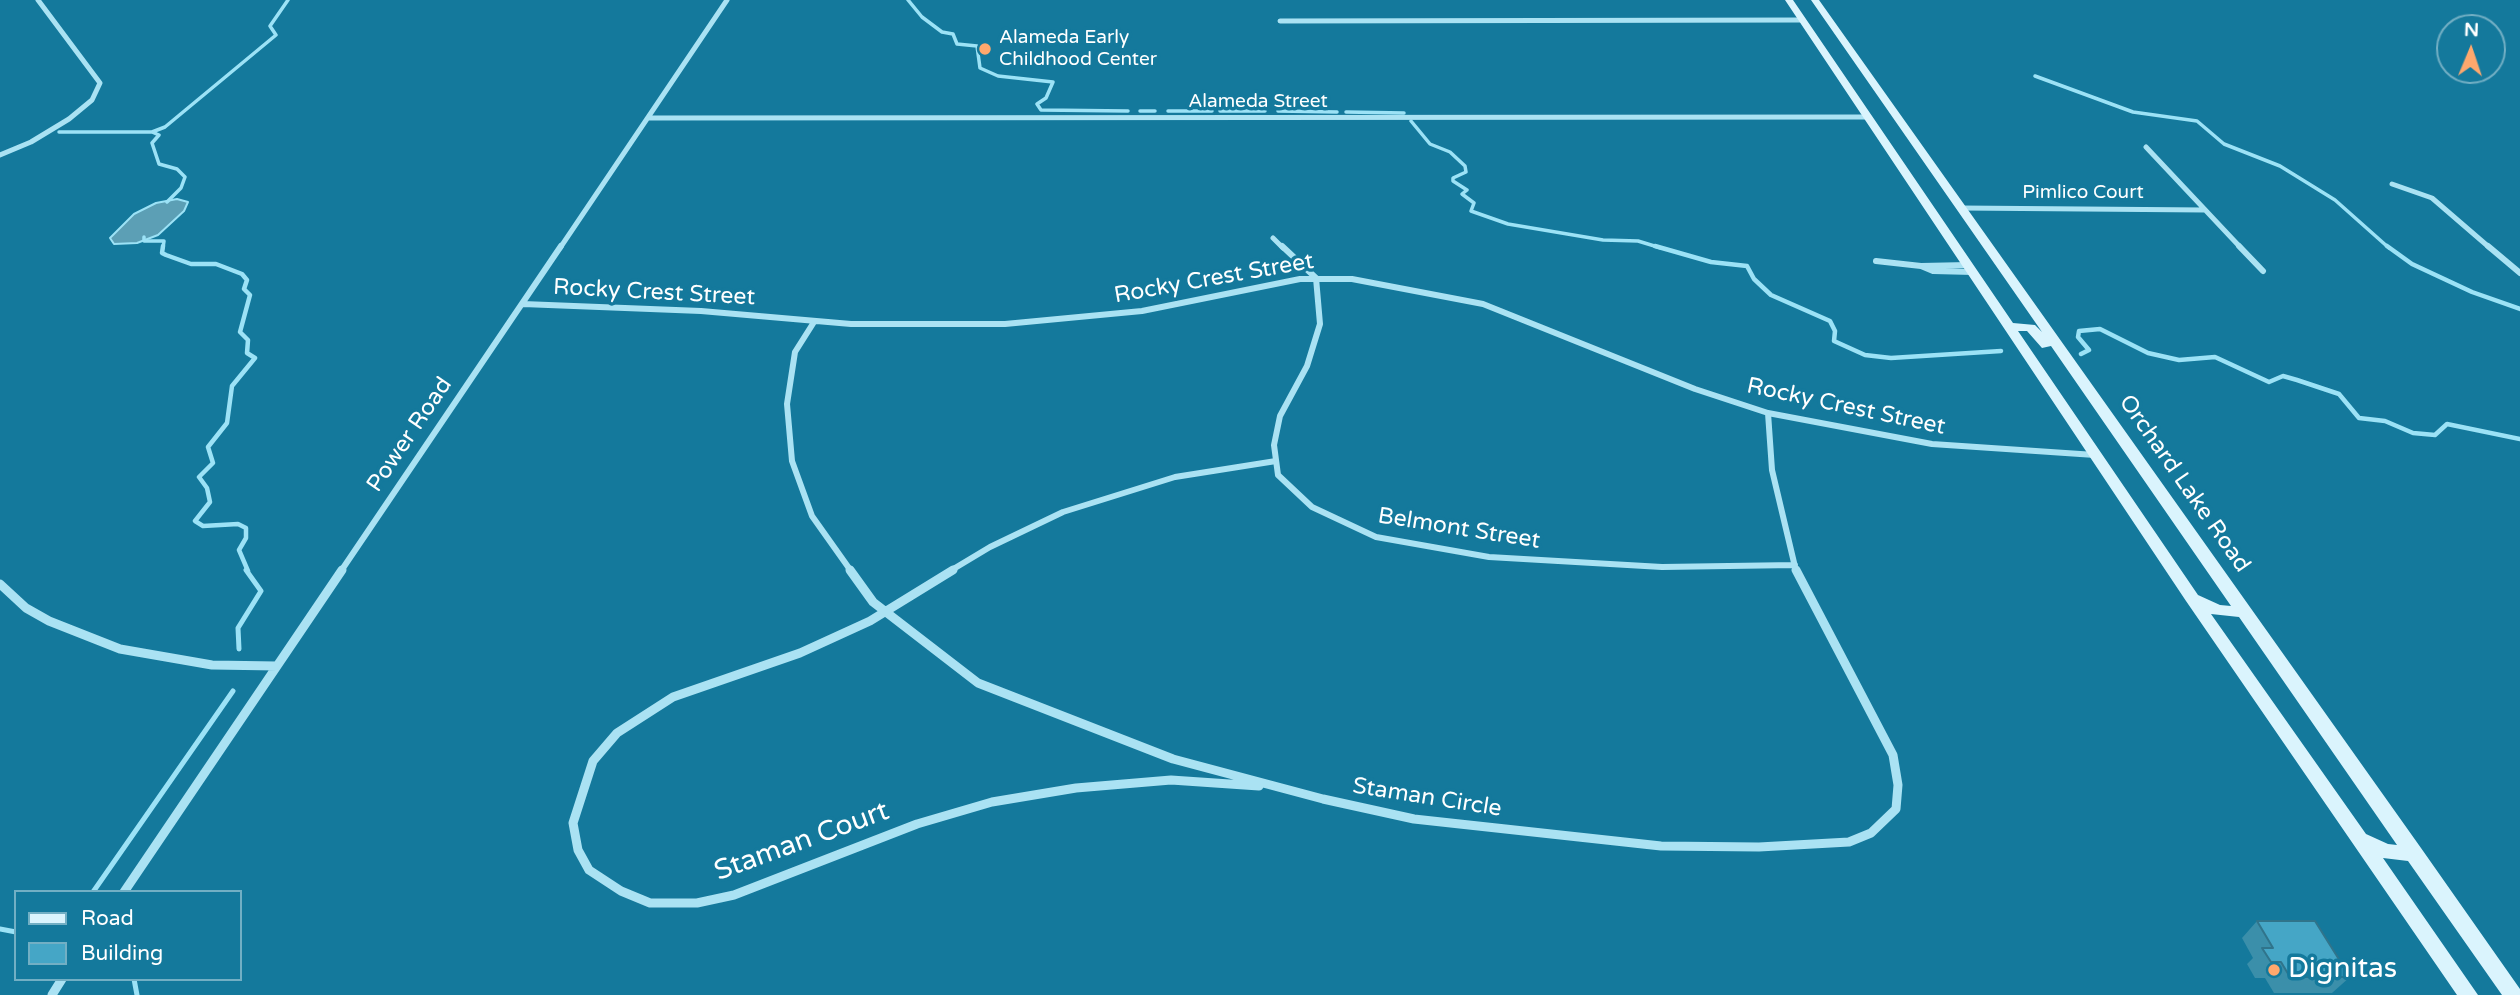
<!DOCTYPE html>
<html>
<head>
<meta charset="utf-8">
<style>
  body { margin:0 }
  #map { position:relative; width:2520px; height:995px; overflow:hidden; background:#14799c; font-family:"Varela Round",sans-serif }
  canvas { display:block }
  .legend { position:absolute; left:14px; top:890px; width:228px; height:91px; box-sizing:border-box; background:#14799c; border:2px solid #72afc4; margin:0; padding:9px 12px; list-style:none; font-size:21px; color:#fff }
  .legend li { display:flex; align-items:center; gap:14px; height:35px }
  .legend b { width:35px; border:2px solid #72afc4 }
  .north { position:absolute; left:2436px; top:14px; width:70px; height:70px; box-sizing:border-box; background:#14799c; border:2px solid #72afc4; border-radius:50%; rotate:2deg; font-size:19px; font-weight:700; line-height:28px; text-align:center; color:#fff }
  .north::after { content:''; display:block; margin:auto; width:24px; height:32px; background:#ffa86d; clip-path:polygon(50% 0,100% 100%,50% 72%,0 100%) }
</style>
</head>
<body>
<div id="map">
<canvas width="2520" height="995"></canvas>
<ul class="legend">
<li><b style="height:9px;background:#daf4fd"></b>Road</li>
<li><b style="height:19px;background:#45a6c6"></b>Building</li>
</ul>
<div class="north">N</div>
</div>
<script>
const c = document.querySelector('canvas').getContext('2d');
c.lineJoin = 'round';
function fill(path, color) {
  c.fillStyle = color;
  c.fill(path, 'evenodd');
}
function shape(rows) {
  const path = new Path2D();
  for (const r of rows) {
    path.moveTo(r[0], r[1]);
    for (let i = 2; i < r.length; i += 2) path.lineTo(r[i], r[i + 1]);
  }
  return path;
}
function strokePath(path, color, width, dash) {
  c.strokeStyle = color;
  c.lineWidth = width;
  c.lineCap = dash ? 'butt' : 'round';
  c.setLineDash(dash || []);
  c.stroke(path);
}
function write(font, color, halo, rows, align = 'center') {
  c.font = font + ' "Varela Round",sans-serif';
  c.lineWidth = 7;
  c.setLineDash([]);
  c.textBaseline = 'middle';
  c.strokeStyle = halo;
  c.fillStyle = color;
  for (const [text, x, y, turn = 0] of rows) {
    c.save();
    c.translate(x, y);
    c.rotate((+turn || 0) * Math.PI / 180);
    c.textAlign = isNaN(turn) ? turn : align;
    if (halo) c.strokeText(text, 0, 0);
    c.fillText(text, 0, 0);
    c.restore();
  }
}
const water = shape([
  [177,199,188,202,184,211,158,235,137,243,114,244,110,238,134,214,156,203,177,199]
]);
const streamFar2 = shape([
  [908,0,922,17,942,32,953,34,957,44,977,46,980,68,998,76,1053,82,1046,98,1037,104,1041,110,1128,111],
  [2035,76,2133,112,2197,121,2224,144,2280,166,2335,200,2389,248],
  [1140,111,1155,111],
  [1168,111,1212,111],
  [1220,111,1265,111],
  [1278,111,1337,112],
  [1346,112,1404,113],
  [1411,121,1430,144,1450,152,1465,166,1466,172,1453,178,1453,181,1467,190,1462,194,1474,203,1471,211,1508,224,1603,240,1638,241,1661,248],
  [59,132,152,132,165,127,276,35,270,26,288,0],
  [152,132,159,135,152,143,159,164,177,169,185,177,181,188,167,202],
  [144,237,144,241,164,241,163,248]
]);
const streamFar1 = shape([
  [163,246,162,253,166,255,191,264,216,264,242,274,247,280,244,289,250,295,240,332,248,340,247,353,255,358,232,386,227,423,208,447,213,463,199,477,207,488,210,502,195,521,203,526,238,524,246,528,246,538,239,550,248,571],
  [1655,246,1711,262,1747,266,1754,279,1771,295,1830,321,1835,331,1834,341,1865,355,1891,358,2001,351],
  [2387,246,2412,264,2472,292,2520,309],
  [2081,354,2089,350,2078,337,2079,331,2100,329,2148,353,2179,360,2215,357,2269,382,2283,376,2297,380,2339,394,2359,418,2385,421,2413,433,2435,435,2447,424,2520,439]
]);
const stream = shape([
  [239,649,238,628,261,591,246,570],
  [93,892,233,691],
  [0,929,16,932],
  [134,979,137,995]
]);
const minorFar2 = shape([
  [1280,21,1803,20],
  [648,118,1868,117],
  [2146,147,2241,248],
  [0,155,31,142,69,119,92,100,100,83,38,0],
  [2392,184,2432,198,2490,248],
  [1961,208,2205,210],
  [1273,238,1283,248],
  [560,248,727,0]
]);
const minorFar1 = shape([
  [1282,246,1316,278,1320,324,1307,366,1280,416,1274,445,1278,475,1312,507,1376,537,1489,557,1662,567,1795,565],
  [2239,246,2263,271],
  [2488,246,2520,273],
  [1876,261,1921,266,1933,271,1973,272],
  [1921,266,1968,265],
  [523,304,701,311,851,324,1005,324,1142,311,1300,279,1352,279,1483,304,1695,389,1768,413,1932,444,2095,455],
  [814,322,795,352,787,404,792,461,812,516,851,571],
  [1768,413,1772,470,1796,571],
  [341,571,561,246],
  [950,571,990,547,1063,512,1175,477,1276,461]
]);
const minor = shape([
  [850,570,873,602,978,683,1173,759,1323,799,1414,819,1661,846,1759,847,1849,842,1871,833,1896,809,1898,785,1893,755,1796,570],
  [953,570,870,621,800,653,673,697,617,733,593,761,573,823,578,850,589,870,621,891,650,903,697,903,734,895,917,824,992,802,1076,788,1171,780,1259,786],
  [0,584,26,608,49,621,120,649,212,665,277,666],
  [124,892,342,570],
  [52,995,62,979]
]);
const secondary = shape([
  [1785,0,1793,0,2013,323,2035,325,2042,332,1811,0,1819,0,2421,848,2520,989,2520,995,2502,995,2408,861,2383,858,2478,995,2457,995,2186,601,1785,0],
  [2018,331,2027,331,2042,348,2051,346,2231,606,2220,605,2198,595,2018,331],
  [2211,614,2239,617,2397,845,2388,844,2366,834,2211,614]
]);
const wall = shape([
  [2257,921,2350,977,2332,993,2274,993,2265,978,2255,978,2247,964,2253,958,2242,938]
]);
const building = shape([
  [2257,921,2315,921,2350,977,2290,977,2281,962,2271,962,2262,948,2273,948,2257,921]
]);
const markers = [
  [985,49,7,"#ffa86d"],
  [2274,970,7,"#ffa86d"]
];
const farPoinames = [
  ["Alameda Early",999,38],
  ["Childhood Center",999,60]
];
const farStreetnames = [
  ["Alameda Street",1258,102],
  ["Pimlico Court",2083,193]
];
const streetNames = [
  ["Rocky Crest Street",1214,279,-10],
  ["Rocky Crest Street",654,293,3],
  ["Rocky Crest Street",1846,407,12],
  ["Power Road",410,435,-56],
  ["Orchard Lake Road",2184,484,55],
  ["Belmont Street",1459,529,9],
  ["Staman Circle",1427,798,9]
];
const nearStreetnames = [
  ["Staman Court",802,842,-20]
];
const nearPoinames = [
  ["Dignitas",2288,970]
];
fill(water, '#5c9fb5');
strokePath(water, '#9ce2f6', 2);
strokePath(streamFar2, '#9ce2f6', 3.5);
strokePath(streamFar1, '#9ce2f6', 4.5);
strokePath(stream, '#9ce2f6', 5);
strokePath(minorFar2, '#aae2f3', 5);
strokePath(minorFar1, '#aae2f3', 6);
strokePath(minor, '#aae2f3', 9);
fill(secondary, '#daf4fd');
fill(wall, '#3b8faa');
fill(building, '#45a6c6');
strokePath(building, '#30748b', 2);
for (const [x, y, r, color] of markers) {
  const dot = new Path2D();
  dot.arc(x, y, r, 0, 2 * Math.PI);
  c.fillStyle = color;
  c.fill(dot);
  strokePath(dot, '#14799c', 2.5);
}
write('19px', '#fff', '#14799c', farPoinames, 'left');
write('19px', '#fff', '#14799c', farStreetnames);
write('23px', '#fff', '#14799c', streetNames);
write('28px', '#fff', '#14799c', nearStreetnames);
write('28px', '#fff', '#14799c', nearPoinames, 'left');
</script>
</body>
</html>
